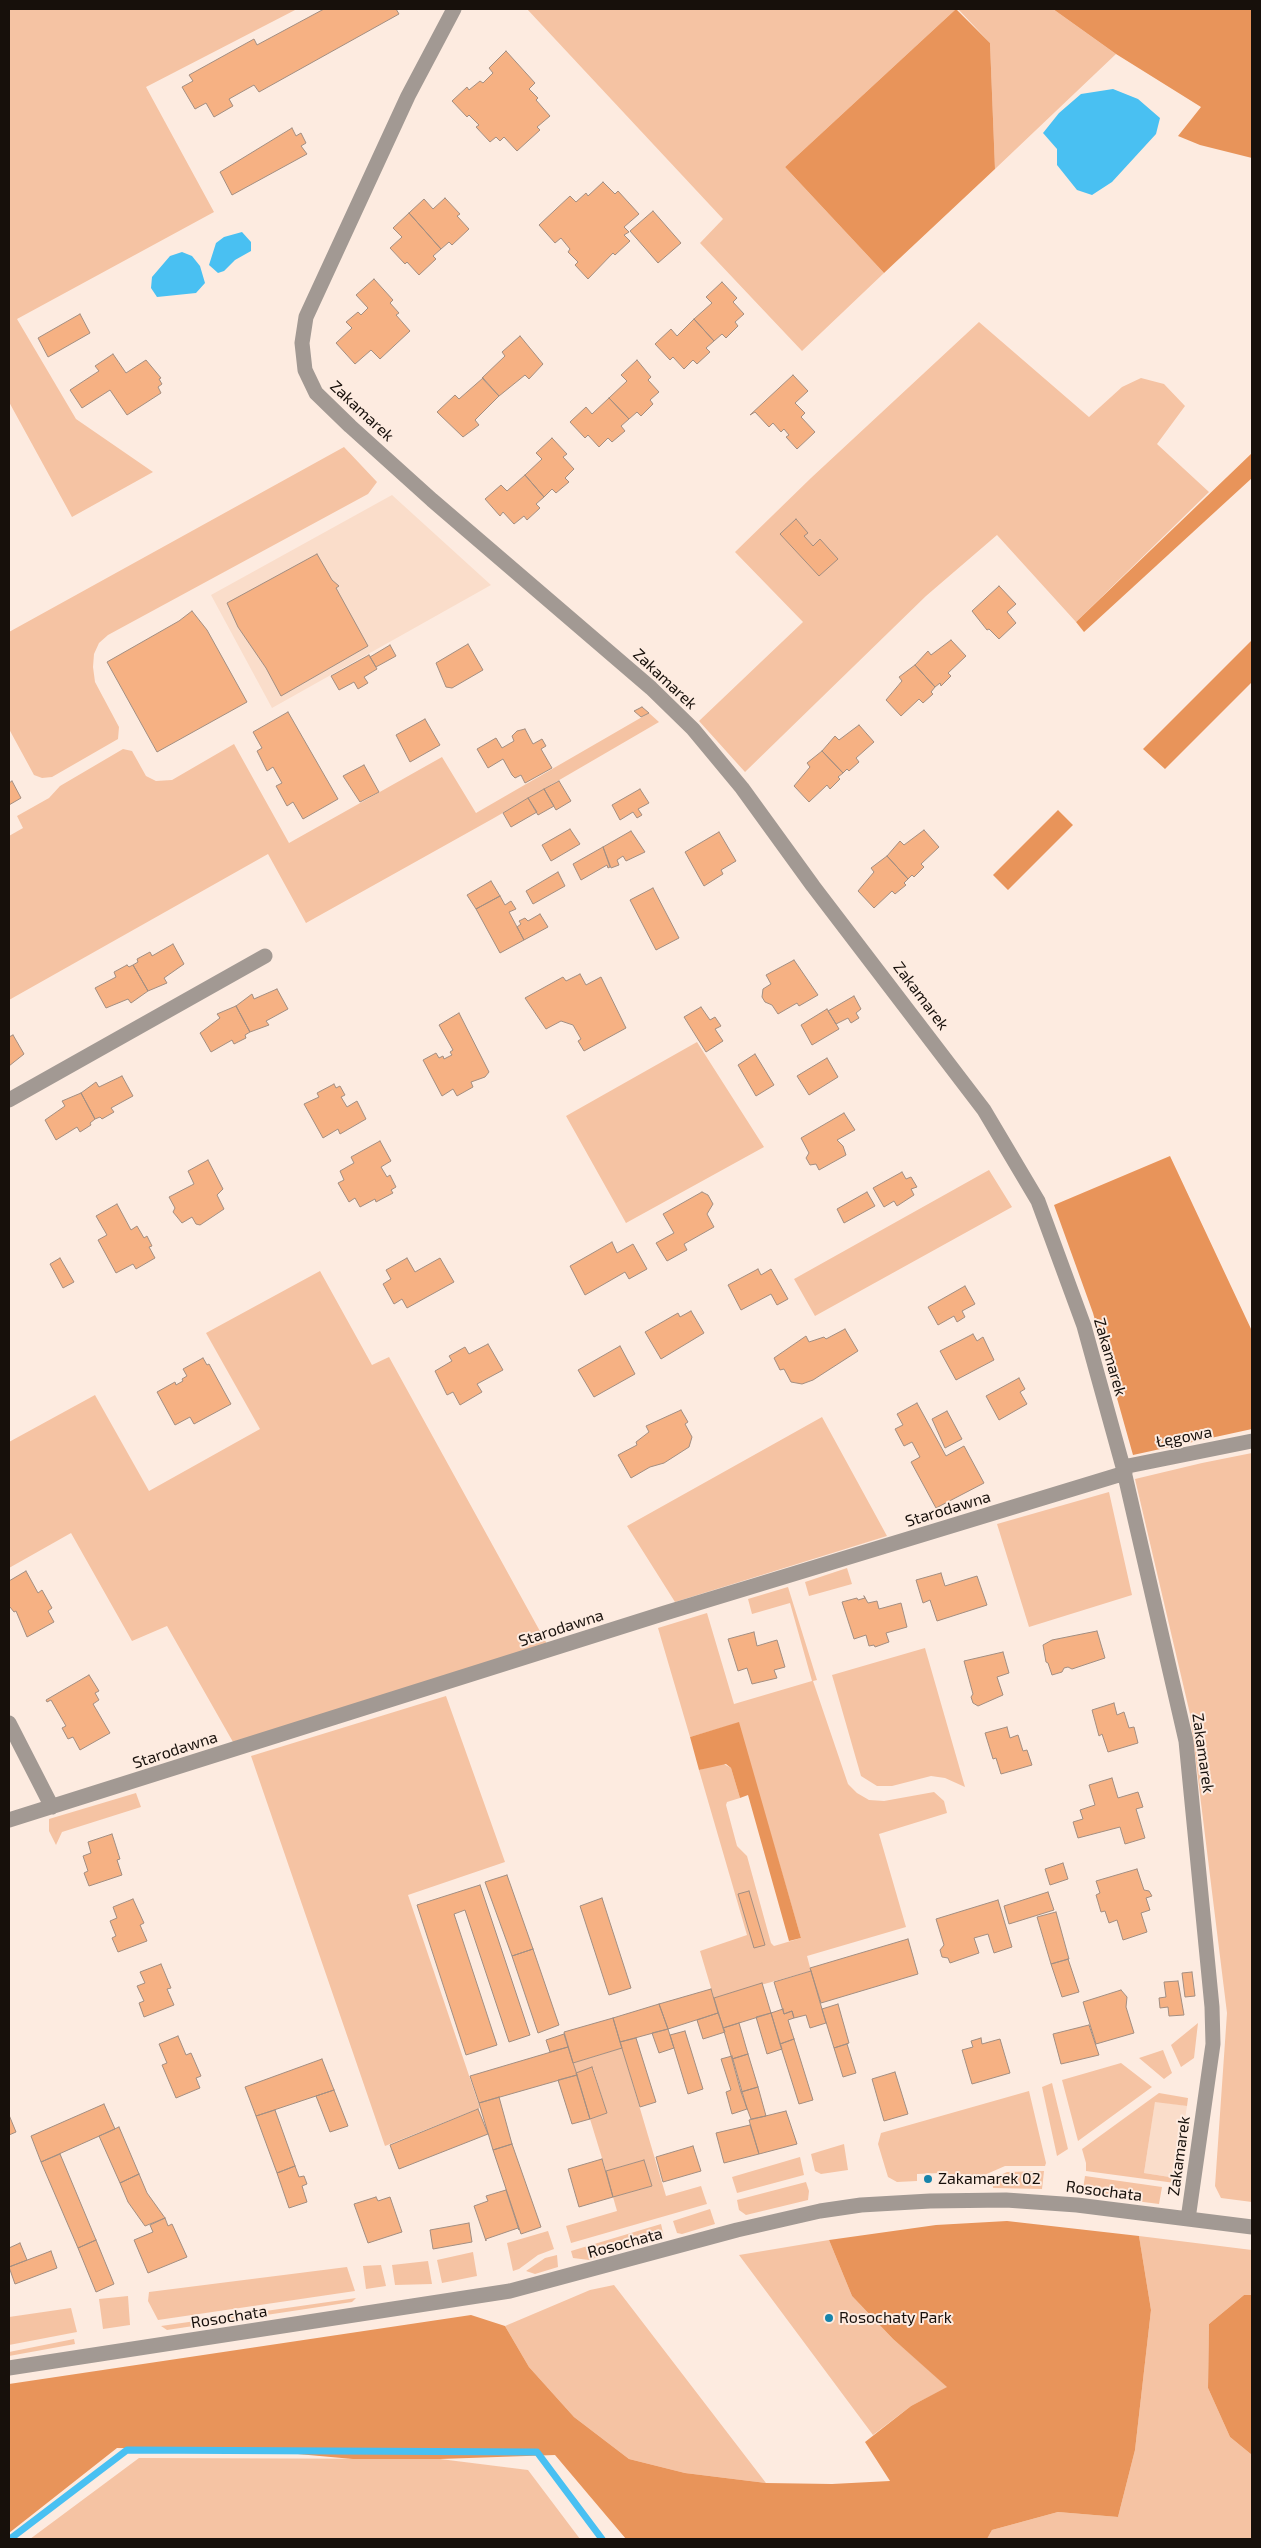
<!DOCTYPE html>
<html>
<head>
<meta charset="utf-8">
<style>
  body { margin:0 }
  #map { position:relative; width:1261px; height:2548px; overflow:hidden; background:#fdebe0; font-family:"Exo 2",sans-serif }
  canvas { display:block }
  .frame { position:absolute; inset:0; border:10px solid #17100b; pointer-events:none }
</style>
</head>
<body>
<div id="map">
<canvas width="1261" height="2548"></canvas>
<div class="frame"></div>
</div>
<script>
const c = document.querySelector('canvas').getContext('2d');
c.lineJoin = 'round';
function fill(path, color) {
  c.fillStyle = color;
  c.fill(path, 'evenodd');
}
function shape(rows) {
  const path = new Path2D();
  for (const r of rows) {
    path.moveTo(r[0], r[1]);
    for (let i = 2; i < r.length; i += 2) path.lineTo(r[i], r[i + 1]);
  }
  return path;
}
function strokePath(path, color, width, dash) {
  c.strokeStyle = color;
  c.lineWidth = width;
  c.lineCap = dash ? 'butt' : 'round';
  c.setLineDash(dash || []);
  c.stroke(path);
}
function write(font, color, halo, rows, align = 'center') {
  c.font = font + ' "Exo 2",sans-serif';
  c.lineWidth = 4;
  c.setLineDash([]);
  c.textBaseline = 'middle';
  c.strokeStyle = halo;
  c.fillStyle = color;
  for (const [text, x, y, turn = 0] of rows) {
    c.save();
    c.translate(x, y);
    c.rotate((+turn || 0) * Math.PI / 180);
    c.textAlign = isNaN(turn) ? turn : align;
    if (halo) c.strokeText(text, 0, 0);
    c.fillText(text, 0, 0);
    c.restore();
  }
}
const built = shape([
  [392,495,491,585,272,708,211,595],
  [1155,2101,1187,2106,1176,2178,1144,2173]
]);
const green = shape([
  [9,9,297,9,146,87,214,212,17,319,76,419,153,472,72,517,9,402],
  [527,9,956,9,785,167,884,273,802,351,700,243,723,219],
  [958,9,1053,9,1116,54,995,169,990,43],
  [979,322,1089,417,1122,387,1141,378,1164,384,1185,406,1157,444,1209,492,1076,622,997,535,926,596,745,772,699,721,803,622,735,552,811,478],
  [344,447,377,482,368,494,108,635,99,643,94,654,93,667,95,682,119,727,118,739,52,777,42,778,34,775,9,729,9,632],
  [649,713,659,722,494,818,306,923,268,854,9,1000,9,836,23,828,17,816,49,798,60,786,123,749,132,751,146,776,156,781,172,780,234,744,289,843,442,757,476,813],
  [697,1042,764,1147,626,1223,566,1116],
  [989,1170,1012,1207,815,1316,794,1279],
  [320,1271,372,1365,389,1357,547,1644,233,1742,167,1626,132,1641,71,1533,9,1568,9,1442,95,1395,149,1491,260,1429,206,1333],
  [822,1417,887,1536,675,1602,627,1526],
  [1252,1453,1252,2202,1221,2198,1215,2186,1227,2013,1190,1714,1135,1479,1202,1463],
  [1109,1492,1132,1595,1029,1627,997,1524],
  [847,1568,852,1584,809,1596,805,1582],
  [788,1587,817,1680,813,1681,848,1784,857,1793,869,1800,884,1801,934,1792,944,1801,947,1813,879,1834,906,1927,807,1956,811,1971,714,1998,700,1951,747,1935,699,1770,722,1763,731,1768,740,1798,727,1802,726,1805,737,1846,747,1856,771,1943,774,1946,801,1938,738,1723,690,1737,658,1628,707,1613,734,1704,812,1681,790,1603,752,1614,748,1599],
  [925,1648,965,1787,945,1778,931,1776,892,1786,877,1786,861,1776,832,1675],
  [446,1696,505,1862,408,1895,480,2108,385,2146,251,1756],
  [136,1793,141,1807,62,1832,56,1845,49,1831,49,1819],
  [1198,2023,1194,2058,1181,2067,1171,2045],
  [622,2048,666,2196,701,2186,707,2204,571,2243,566,2226,617,2211,613,2197,652,2186,644,2160,606,2171,590,2119,607,2113,593,2068,576,2073,573,2063],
  [1163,2050,1172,2073,1164,2079,1139,2058],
  [1121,2063,1152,2087,1078,2141,1062,2080],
  [1052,2083,1068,2149,1057,2156,1042,2087],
  [1029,2091,1046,2163,1045,2166,1005,2166,973,2180,941,2180,940,2173,917,2174,917,2181,897,2182,888,2177,878,2144,881,2133],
  [1159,2093,1188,2098,1187,2106,1155,2102,1144,2173,1176,2178,1175,2183,1086,2171,1086,2163,1082,2149],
  [844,2144,848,2170,821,2174,815,2171,811,2154],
  [800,2157,804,2175,737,2193,732,2177],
  [1044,2171,1042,2189,993,2188,992,2179,1007,2172],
  [1085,2176,1162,2187,1159,2204,1089,2195,1083,2189],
  [806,2182,809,2191,808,2200,746,2215,739,2210,737,2200],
  [710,2209,715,2224,682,2234,677,2233,673,2221],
  [661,2224,664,2237,589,2260,573,2258,571,2251],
  [548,2231,554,2249,538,2255,519,2269,513,2271,507,2243],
  [1139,2236,1252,2250,1252,2295,1244,2295,1209,2324,1208,2388,1230,2437,1252,2455,1252,2539,987,2539,992,2530,1058,2512,1118,2517,1135,2450,1151,2310],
  [829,2240,852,2296,893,2339,948,2387,911,2406,873,2435,739,2255],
  [473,2252,477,2276,442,2283,437,2260],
  [557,2255,558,2267,535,2274,526,2271,545,2258],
  [428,2261,432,2284,395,2285,392,2265],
  [381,2265,386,2286,366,2289,363,2266],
  [347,2267,355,2291,158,2320,148,2301,149,2292],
  [614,2285,766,2483,685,2473,629,2459,574,2417,529,2367,505,2326,590,2290],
  [128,2296,130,2325,103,2329,99,2299],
  [356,2298,352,2302,167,2330,161,2326],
  [71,2308,77,2332,9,2345,9,2317],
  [74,2339,75,2344,9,2356,9,2352],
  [139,2458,440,2459,528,2470,580,2539,30,2539]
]);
const forest = shape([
  [956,9,990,43,995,169,884,273,785,167],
  [1053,9,1252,9,1252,158,1200,145,1178,136,1201,107,1116,54],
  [1252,453,1252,478,1084,632,1076,622],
  [1252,640,1252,682,1165,769,1143,749],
  [1058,810,1073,825,1008,890,993,875],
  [1170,1156,1252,1331,1252,1429,1133,1455,1093,1313,1054,1205],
  [739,1722,801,1938,789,1941,748,1795,740,1798,731,1768,726,1764,699,1770,690,1737],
  [1007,2221,1139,2236,1151,2310,1135,2450,1118,2517,1058,2512,992,2530,987,2539,626,2539,555,2455,440,2459,353,2459,253,2450,117,2448,9,2533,9,2384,471,2315,505,2326,529,2367,574,2417,629,2459,685,2473,766,2483,832,2484,890,2481,865,2442,911,2406,947,2387,893,2339,852,2296,829,2240,936,2225],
  [1244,2295,1252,2295,1252,2455,1230,2437,1208,2388,1209,2324]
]);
const water = shape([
  [1113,89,1138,99,1160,118,1156,134,1112,182,1092,195,1077,190,1057,165,1057,149,1043,133,1059,113,1081,94],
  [242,232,251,242,251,251,235,260,224,271,218,273,209,265,216,243,224,237],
  [182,252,192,256,200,266,205,283,196,293,157,297,151,288,152,277,170,256]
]);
const stream = shape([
  [10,2539,127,2450,537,2452,602,2539]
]);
const building = shape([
  [324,9,396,9,399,14,259,92,254,85,229,99,233,106,214,117,206,103,195,109,182,87,193,81,189,75,254,39,257,45,324,9],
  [506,51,535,83,529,89,538,98,536,100,550,116,537,127,540,130,517,151,504,137,500,141,496,137,490,142,476,127,479,125,469,115,467,117,452,101,467,87,469,90,480,81,483,83,493,73,489,68,506,51],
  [292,128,296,136,301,133,306,143,301,146,307,154,232,195,220,172,292,128],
  [603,182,615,194,618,191,639,214,624,227,629,232,624,235,630,241,615,255,613,253,588,279,575,265,578,262,568,252,570,249,561,238,555,243,539,225,570,196,576,202,586,193,588,196,603,182],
  [445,198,460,214,457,216,469,229,452,245,449,242,441,249,409,213,424,199,433,209,445,198],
  [653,211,681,243,658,263,630,231,653,211],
  [409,213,441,249,433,256,436,259,419,275,407,262,405,264,390,248,402,237,393,228,409,213],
  [374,279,393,300,390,303,399,313,396,315,410,331,380,359,371,350,355,364,336,343,352,328,346,322,358,312,361,315,368,308,356,295,374,279],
  [722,282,737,298,733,302,744,314,735,322,738,326,726,338,722,334,714,341,694,319,712,303,706,297,722,282],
  [80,314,90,333,48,357,38,338,80,314],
  [694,319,714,341,706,348,710,352,697,364,693,360,684,369,673,357,670,360,655,344,671,329,677,336,694,319],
  [520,336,543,364,529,379,525,375,499,396,482,378,505,356,502,352,520,336],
  [113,354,126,373,146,360,161,378,159,379,162,384,158,387,161,393,127,415,110,390,82,408,70,390,99,371,95,366,113,354],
  [637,360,651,377,648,380,659,392,650,400,653,404,641,416,637,412,629,419,609,398,627,381,621,375,637,360],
  [793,375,808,391,795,403,805,413,801,417,815,432,797,449,786,437,789,435,784,429,781,432,773,423,769,427,755,412,750,415,793,375],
  [483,378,499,396,475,420,479,425,463,437,437,412,455,395,459,399,483,378],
  [609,398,629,419,621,426,625,431,612,442,608,438,599,447,588,435,585,438,570,422,586,407,592,414,609,398],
  [552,438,567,454,563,457,574,469,565,478,569,482,556,493,552,489,544,497,525,475,542,459,536,453,552,438],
  [525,475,544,497,536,504,540,508,527,520,524,516,514,524,503,512,500,516,485,499,501,485,507,491,525,475],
  [796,519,808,533,804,536,813,546,820,539,838,559,819,576,780,534,796,519],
  [317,554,332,580,339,586,336,588,368,646,281,696,266,668,238,627,227,603,317,554],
  [999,586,1016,604,1007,612,1016,623,999,639,989,629,987,630,972,611,999,586],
  [192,611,207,630,247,702,157,752,107,662,179,621,192,611],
  [951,640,966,656,948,673,951,676,941,686,940,683,935,687,915,665,928,651,931,655,951,640],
  [468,644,483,670,452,688,446,687,436,663,468,644],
  [390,645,396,656,376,667,370,657,390,645],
  [369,655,377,669,364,677,368,683,358,689,354,682,339,690,331,676,369,655],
  [915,665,935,687,931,692,933,694,923,703,919,699,901,716,886,700,902,681,899,677,915,665],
  [642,707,649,713,641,717,634,711,642,707],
  [288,712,338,799,303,819,293,802,287,806,276,786,282,783,273,767,267,771,257,751,262,748,253,732,288,712],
  [425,719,440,745,410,762,396,735,425,719],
  [859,725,874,742,856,758,859,762,849,771,847,769,843,773,822,751,835,736,839,740,859,725],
  [525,729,533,744,542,739,546,746,541,749,552,768,525,783,521,775,515,778,512,775,503,759,488,768,477,749,496,738,502,748,514,741,512,736,517,731,525,729],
  [822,751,843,773,838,777,840,779,830,789,827,785,809,802,794,786,810,767,807,763,822,751],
  [364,765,379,792,360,802,343,776,364,765],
  [12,781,21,798,9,805,9,783,12,781],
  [559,781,571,801,556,810,544,789,559,781],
  [544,789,554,806,538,815,528,798,544,789],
  [640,789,649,803,638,809,642,815,637,818,633,812,620,820,612,805,640,789],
  [528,798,537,812,511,827,503,813,528,798],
  [570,829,580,844,551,861,542,845,570,829],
  [924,830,939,847,921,864,924,867,914,877,912,875,908,879,887,856,900,841,904,845,924,830],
  [631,831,645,852,626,861,623,856,617,860,619,865,611,868,603,847,631,831],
  [719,832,736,861,721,870,723,874,704,886,685,852,719,832],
  [603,847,610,867,608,868,607,865,581,880,573,864,603,847],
  [887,856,908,879,904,883,906,885,895,894,892,891,874,908,858,891,874,872,871,868,887,856],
  [558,872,565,886,533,904,526,891,558,872],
  [491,881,500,896,476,909,467,895,491,881],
  [653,888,679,938,656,950,630,900,653,888],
  [500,896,505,905,511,901,516,909,509,912,524,940,500,953,476,909,500,896],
  [540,914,548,927,524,940,517,927,521,924,519,921,525,918,528,921,540,914],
  [173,944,184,964,164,978,167,983,148,991,133,965,138,962,137,959,150,952,152,956,173,944],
  [794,960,818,995,799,1006,797,1003,778,1014,772,1005,765,1002,762,997,763,989,771,984,766,975,794,960],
  [127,965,129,967,133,965,148,991,131,1003,128,999,106,1008,95,988,116,977,114,972,127,965],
  [580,974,586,985,601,977,626,1028,584,1051,578,1041,581,1039,573,1025,561,1021,546,1029,525,998,563,977,566,981,580,974],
  [277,989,288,1009,266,1021,269,1025,250,1032,236,1006,252,994,254,999,277,989],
  [854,996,861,1009,856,1013,859,1018,851,1023,848,1018,836,1024,828,1011,854,996],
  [236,1006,250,1032,245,1035,246,1038,234,1044,232,1040,211,1052,200,1033,220,1018,217,1014,236,1006],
  [701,1007,710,1020,715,1017,721,1026,715,1029,723,1041,706,1052,684,1017,701,1007],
  [827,1009,839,1029,812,1045,801,1025,827,1009],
  [459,1013,489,1072,485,1077,471,1082,473,1087,457,1096,453,1089,442,1096,423,1060,436,1053,439,1058,443,1056,444,1059,452,1055,450,1052,453,1050,439,1025,459,1013],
  [13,1035,24,1054,9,1066,9,1037,13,1035],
  [755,1054,774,1085,756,1096,738,1065,755,1054],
  [827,1058,838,1077,809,1095,797,1076,827,1058],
  [122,1076,133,1096,111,1108,114,1112,102,1119,100,1117,95,1119,81,1093,96,1082,99,1087,122,1076],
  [334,1084,336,1088,340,1086,345,1095,341,1097,347,1107,357,1101,366,1119,340,1134,338,1129,323,1138,304,1104,319,1097,317,1093,334,1084],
  [81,1093,95,1119,90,1123,91,1125,80,1132,77,1127,56,1140,45,1120,65,1106,62,1101,81,1093],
  [844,1113,855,1130,837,1140,843,1146,846,1155,819,1170,816,1164,810,1165,806,1158,809,1153,801,1138,844,1113],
  [380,1141,391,1161,381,1167,387,1177,390,1175,396,1187,391,1190,393,1193,376,1202,375,1199,360,1207,355,1198,349,1202,338,1183,344,1180,340,1171,354,1163,351,1157,380,1141],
  [208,1160,223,1189,217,1195,224,1209,200,1225,196,1224,192,1217,182,1223,173,1212,175,1208,169,1197,194,1184,188,1171,208,1160],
  [902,1172,906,1179,911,1177,917,1187,911,1189,914,1195,897,1206,894,1201,884,1207,873,1188,902,1172],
  [702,1192,708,1195,713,1204,707,1214,714,1227,684,1244,687,1250,667,1261,656,1243,674,1233,663,1214,702,1192],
  [867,1192,875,1206,844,1223,837,1209,867,1192],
  [117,1204,131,1230,137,1226,144,1238,147,1236,152,1246,149,1247,155,1258,136,1269,133,1264,116,1273,98,1240,107,1235,96,1216,117,1204],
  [612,1242,617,1253,633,1244,647,1269,629,1279,625,1272,585,1295,570,1266,612,1242],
  [60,1258,74,1282,63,1288,50,1264,60,1258],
  [407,1258,415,1272,440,1258,454,1282,407,1308,402,1299,394,1304,383,1284,391,1279,386,1270,407,1258],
  [758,1269,761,1275,771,1269,788,1299,777,1305,771,1294,741,1310,728,1285,758,1269],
  [965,1286,975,1304,962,1311,965,1317,957,1322,954,1316,938,1325,928,1307,965,1286],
  [691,1311,704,1333,661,1359,645,1332,678,1313,680,1317,691,1311],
  [845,1329,858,1351,813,1380,802,1384,791,1382,784,1369,780,1370,774,1358,806,1336,809,1342,824,1337,826,1339,845,1329],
  [973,1334,977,1341,983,1337,994,1360,956,1380,940,1351,973,1334],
  [488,1344,503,1370,477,1384,482,1392,460,1405,453,1392,447,1395,435,1371,452,1361,449,1356,465,1347,469,1354,488,1344],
  [620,1346,635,1374,594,1397,578,1370,620,1346],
  [203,1358,207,1365,209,1364,231,1404,194,1424,190,1417,175,1425,157,1392,175,1382,176,1385,183,1381,182,1379,187,1376,183,1369,203,1358],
  [1019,1378,1025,1389,1020,1392,1027,1404,999,1420,986,1396,1019,1378],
  [917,1403,946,1456,964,1446,984,1483,936,1508,911,1462,920,1457,912,1442,904,1446,895,1429,903,1425,897,1414,917,1403],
  [681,1410,688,1422,685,1424,692,1437,689,1447,664,1463,650,1467,631,1478,618,1455,637,1445,636,1442,649,1432,646,1426,681,1410],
  [947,1411,962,1439,945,1448,932,1419,947,1411],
  [26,1571,38,1593,42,1590,52,1608,48,1611,54,1622,27,1637,16,1611,14,1612,10,1607,9,1608,9,1581,26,1571],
  [941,1573,945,1586,977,1576,987,1605,937,1621,930,1600,923,1603,916,1580,941,1573],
  [864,1596,868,1603,877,1601,879,1609,901,1603,907,1627,886,1633,889,1642,875,1647,874,1645,869,1646,866,1635,854,1639,842,1602,857,1598,858,1600,865,1598,864,1596],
  [1097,1631,1105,1658,1072,1669,1068,1667,1064,1668,1062,1672,1052,1675,1048,1663,1046,1662,1043,1645,1052,1640,1097,1631],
  [754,1632,757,1646,777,1640,785,1667,774,1670,777,1678,752,1684,747,1668,738,1671,728,1639,754,1632],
  [1003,1652,1009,1673,997,1677,1003,1695,978,1706,973,1703,971,1697,973,1694,964,1661,1003,1652],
  [89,1675,99,1691,95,1693,99,1700,93,1704,110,1733,80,1750,73,1737,68,1739,62,1728,66,1726,51,1700,47,1702,46,1700,89,1675],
  [1114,1703,1117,1715,1124,1712,1129,1728,1134,1727,1138,1743,1108,1752,1102,1734,1099,1736,1092,1710,1114,1703],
  [1007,1727,1010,1738,1018,1735,1023,1751,1027,1750,1032,1765,1001,1774,996,1758,993,1759,985,1733,1007,1727],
  [1112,1778,1118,1798,1138,1792,1143,1807,1136,1809,1145,1838,1125,1844,1120,1827,1078,1838,1073,1822,1083,1819,1080,1810,1095,1805,1089,1785,1112,1778],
  [112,1834,120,1859,117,1860,122,1875,89,1886,84,1873,88,1871,83,1856,91,1853,88,1842,112,1834],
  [1063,1863,1068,1879,1050,1885,1045,1869,1063,1863],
  [1137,1869,1144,1890,1149,1891,1152,1896,1146,1898,1150,1910,1141,1913,1147,1932,1123,1940,1117,1920,1109,1923,1105,1911,1101,1912,1096,1895,1100,1893,1096,1881,1137,1869],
  [507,1875,533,1949,512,1956,485,1882,507,1875],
  [480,1885,530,2035,509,2042,465,1910,454,1914,497,2045,466,2055,417,1905,480,1885],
  [749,1891,765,1945,754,1948,738,1894,749,1891],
  [1048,1892,1054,1910,1009,1924,1004,1906,1048,1892],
  [602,1898,631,1988,609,1995,580,1906,602,1898],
  [133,1899,144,1923,140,1925,147,1941,118,1952,112,1938,116,1936,110,1921,117,1918,113,1907,133,1899],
  [998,1900,1012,1947,994,1953,988,1934,974,1938,979,1953,950,1963,948,1958,942,1957,940,1950,944,1945,936,1919,998,1900],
  [1056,1912,1069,1959,1051,1964,1037,1917,1056,1912],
  [908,1939,918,1974,821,2003,810,1968,908,1939],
  [533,1949,559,2025,538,2033,512,1956,533,1949],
  [1068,1959,1079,1992,1062,1997,1051,1964,1068,1959],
  [161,1964,171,1988,167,1989,174,2005,144,2017,139,2003,144,2001,137,1986,145,1983,140,1972,161,1964],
  [811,1971,826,2023,810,2028,806,2015,794,2018,792,2011,784,2014,774,1982,811,1971],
  [1192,1972,1195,1996,1185,1997,1182,1973,1192,1972],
  [1178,1981,1184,2015,1169,2016,1168,2007,1160,2008,1159,1998,1166,1997,1164,1982,1178,1981],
  [762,1983,771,2013,723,2028,714,1998,762,1983],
  [711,1989,718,2013,668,2029,659,2004,711,1989],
  [1121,1990,1127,1997,1126,2007,1134,2033,1096,2044,1083,2002,1121,1990],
  [659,2004,668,2029,620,2042,613,2018,659,2004],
  [838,2004,849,2043,834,2048,822,2009,838,2004],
  [783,2009,784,2014,792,2011,794,2018,788,2020,794,2039,780,2044,771,2013,783,2009],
  [718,2013,725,2032,703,2039,697,2020,718,2013],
  [771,2013,782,2049,767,2054,756,2017,771,2013],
  [613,2018,622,2048,573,2063,564,2032,613,2018],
  [739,2023,748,2054,732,2059,723,2028,739,2023],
  [1089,2025,1099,2055,1061,2064,1053,2034,1089,2025],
  [668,2029,674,2048,659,2053,652,2033,668,2029],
  [685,2031,703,2089,688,2094,670,2035,685,2031],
  [564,2034,568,2047,550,2052,546,2040,564,2034],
  [178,2036,186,2055,191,2053,201,2076,196,2078,200,2088,176,2098,162,2065,167,2063,159,2044,178,2036],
  [636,2038,656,2102,640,2107,620,2042,636,2038],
  [981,2038,982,2044,1000,2039,1010,2073,972,2084,962,2050,973,2047,971,2041,981,2038],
  [794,2039,813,2100,799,2104,780,2044,794,2039],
  [847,2044,856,2073,843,2077,834,2048,847,2044],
  [568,2047,577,2075,479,2103,470,2076,568,2047],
  [748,2054,758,2087,741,2092,732,2059,748,2054],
  [732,2056,747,2109,732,2114,726,2092,731,2090,721,2059,732,2056],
  [322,2059,334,2090,256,2116,245,2087,322,2059],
  [592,2067,607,2113,590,2119,576,2073,592,2067],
  [895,2072,908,2114,884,2121,872,2079,895,2072],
  [577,2075,590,2119,572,2124,558,2080,577,2075],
  [758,2087,766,2116,751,2119,741,2092,758,2087],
  [334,2090,348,2126,330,2132,316,2096,334,2090],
  [499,2097,512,2144,493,2150,479,2103,499,2097],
  [104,2104,115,2129,41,2162,31,2136,104,2104],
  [478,2109,488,2134,399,2169,390,2145,478,2109],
  [275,2110,295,2166,277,2173,256,2116,275,2110],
  [786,2111,797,2144,759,2154,749,2120,786,2111],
  [9,2115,16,2132,9,2135,9,2115],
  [750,2125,759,2154,724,2163,716,2133,750,2125],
  [119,2127,139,2174,120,2183,99,2136,119,2127],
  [512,2144,541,2227,521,2234,493,2150,512,2144],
  [693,2146,701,2171,663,2182,656,2157,693,2146],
  [60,2154,96,2240,78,2248,41,2162,60,2154],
  [602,2159,613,2197,579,2207,568,2169,602,2159],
  [644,2160,652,2186,613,2197,606,2171,644,2160],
  [295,2166,299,2177,304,2176,307,2184,302,2186,307,2202,289,2208,277,2173,295,2166],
  [139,2174,147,2193,165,2218,145,2226,128,2202,120,2183,139,2174],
  [506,2190,519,2230,518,2228,486,2239,486,2241,474,2206,488,2201,486,2196,506,2190],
  [376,2197,378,2201,390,2197,402,2232,368,2243,354,2204,376,2197],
  [165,2218,168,2226,172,2224,187,2257,148,2273,134,2240,153,2232,150,2225,165,2218],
  [469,2223,472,2242,433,2249,430,2230,469,2223],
  [96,2240,114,2284,96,2292,78,2248,96,2240],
  [20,2243,27,2260,9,2267,9,2248,20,2243],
  [51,2251,57,2268,15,2284,9,2267,51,2251]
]);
const minor = shape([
  [454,9,408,96,306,317,302,343,305,370,316,393,350,426,432,500,651,688,693,729,742,788,813,886,984,1110,1038,1201,1084,1326,1123,1467,1186,1741,1212,2007,1213,2044,1188,2219],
  [9,1100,265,956],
  [1123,1467,1252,1441],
  [9,1723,52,1807],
  [9,1820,665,1613,1125,1473],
  [9,2368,510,2291,737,2230,820,2211,861,2205,930,2201,1006,2200,1077,2205,1252,2227]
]);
const markers = [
  [928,2179,5,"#1784ab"],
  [829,2318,5,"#1784ab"]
];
const streetNames = [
  ["Zakamarek",362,411,43],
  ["Zakamarek",665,679,43],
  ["Zakamarek",921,996,53],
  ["Zakamarek",1110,1357,74],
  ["Łęgowa",1184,1437,-11],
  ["Starodawna",948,1509,-17],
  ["Starodawna",561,1628,-18],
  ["Starodawna",175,1750,-18],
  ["Zakamarek",1203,1753,82],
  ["Zakamarek",1179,2156,-82],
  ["Rosochata",1104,2191,7],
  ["Rosochata",625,2243,-15],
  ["Rosochata",229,2317,-9]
];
const poiNames = [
  ["Zakamarek 02",938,2179],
  ["Rosochaty Park",839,2318]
];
fill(built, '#faddca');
fill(green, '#f5c3a3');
fill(forest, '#e8945a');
fill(water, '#49c0f2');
strokePath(stream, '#49c0f2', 7);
fill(building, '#f6b183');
strokePath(building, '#a38e81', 1);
strokePath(minor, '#a29993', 15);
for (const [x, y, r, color] of markers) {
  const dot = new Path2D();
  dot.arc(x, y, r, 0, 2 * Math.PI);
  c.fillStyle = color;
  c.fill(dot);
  strokePath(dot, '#fdebe0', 2);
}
write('16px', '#17100b', '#fdebe0', streetNames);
write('16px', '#17100b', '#fdebe0', poiNames, 'left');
</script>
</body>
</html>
